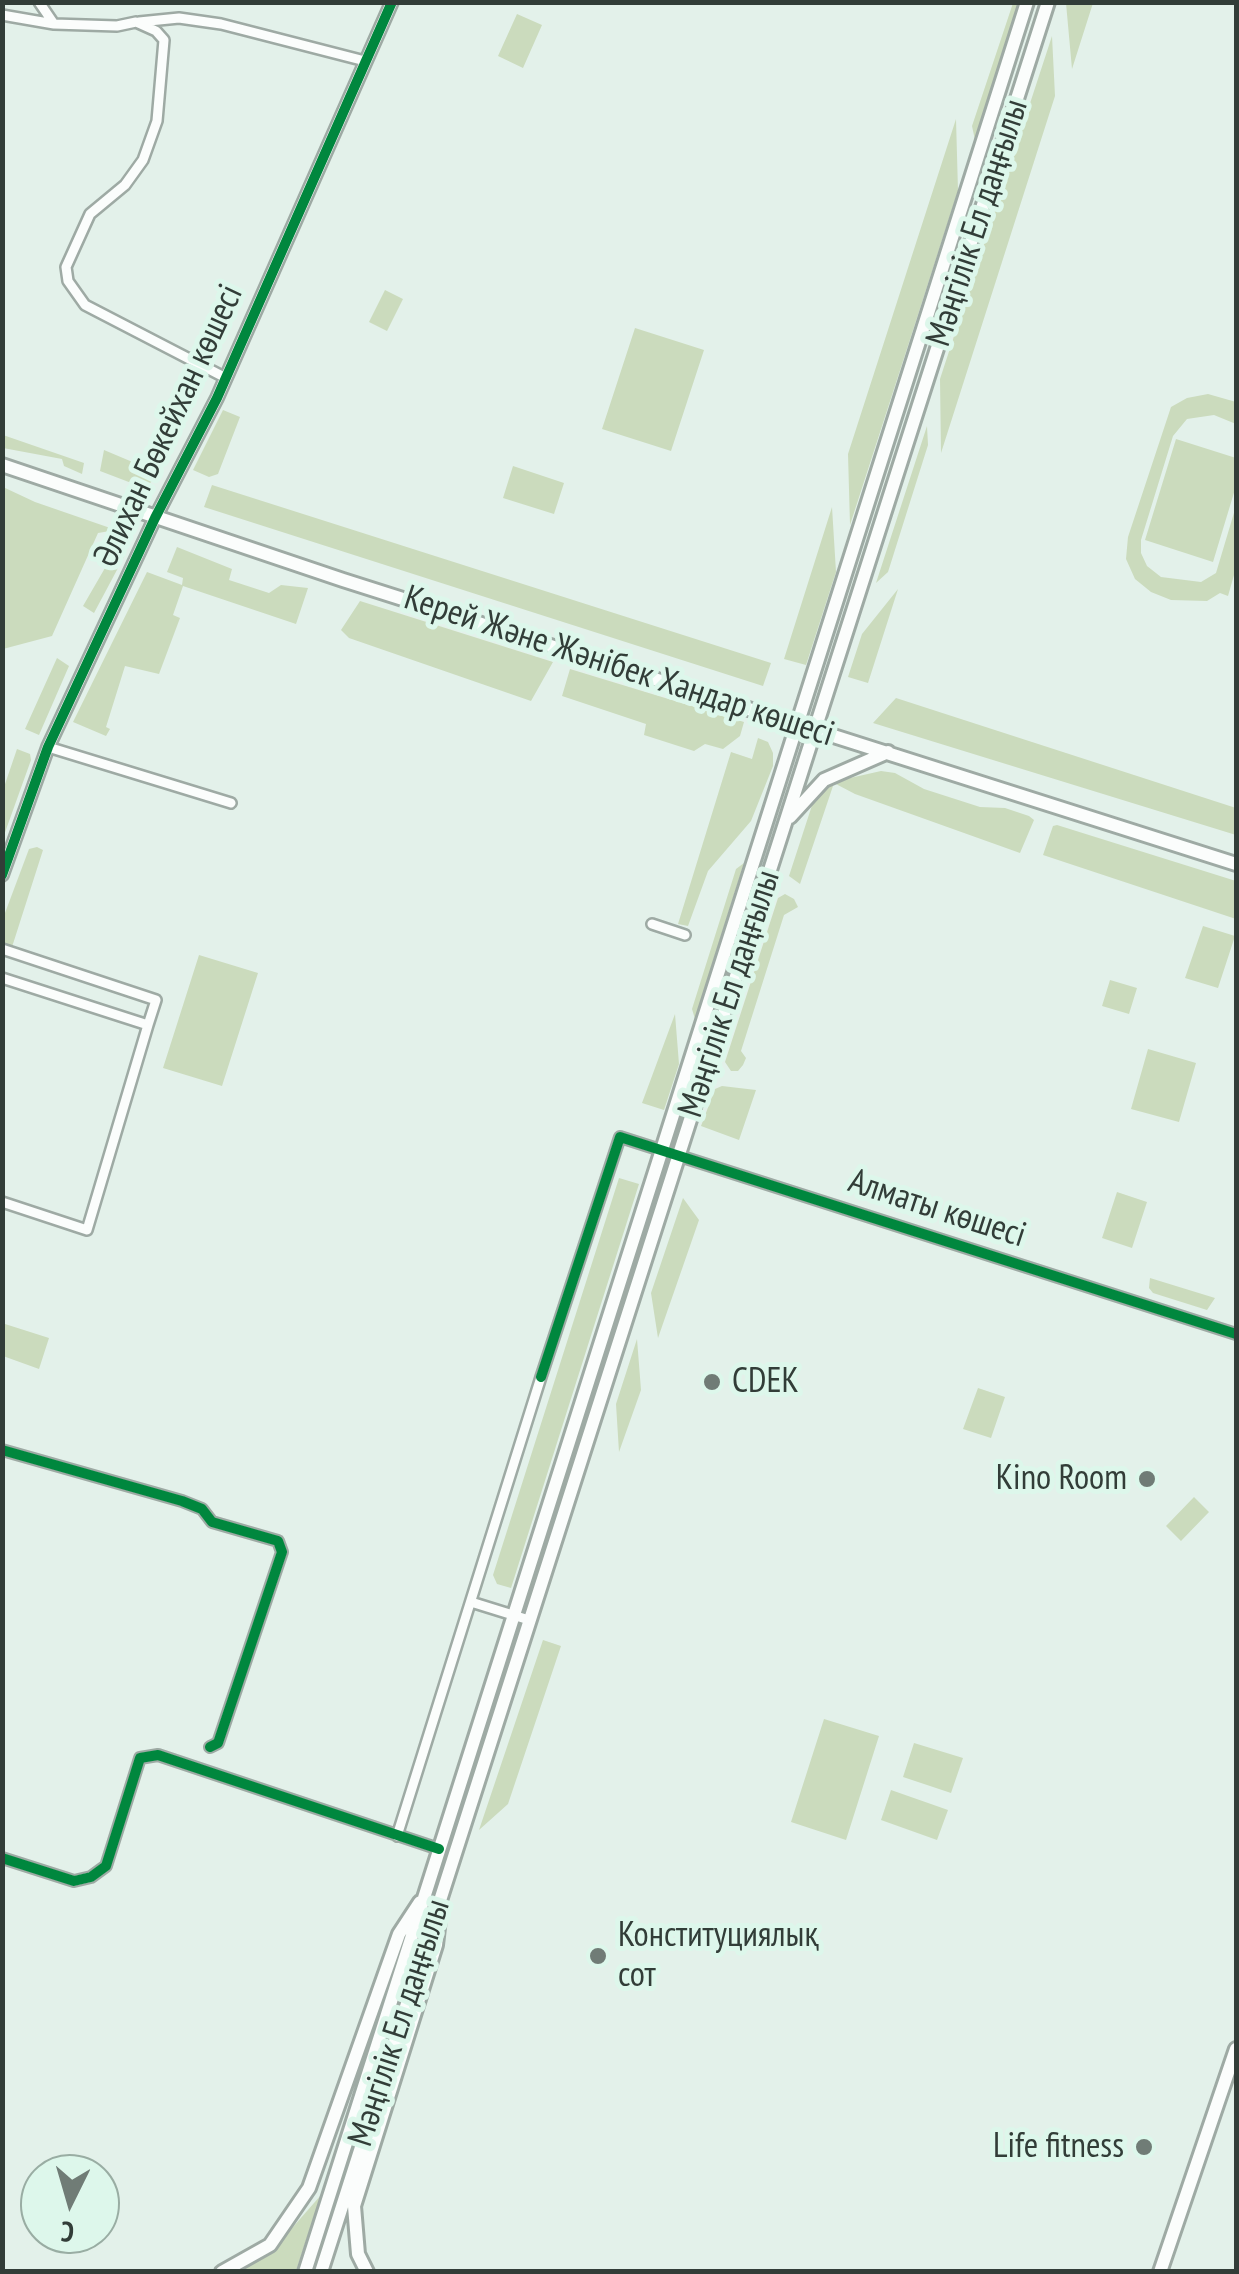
<!DOCTYPE html>
<html>
<head>
<meta charset="utf-8">
<style>
  body { margin:0 }
  #map { position:relative; width:1239px; height:2274px; overflow:hidden; background:#e3f1ea; font-family:"PT Sans Narrow",sans-serif }
  canvas { display:block }
  .frame { position:absolute; inset:0; border:5px solid #323d38; pointer-events:none }
  .north { position:absolute; left:20px; top:2154px; width:100px; height:100px; box-sizing:border-box; background:#ddf7eb; border:2px solid #99ada3; border-radius:50%; rotate:185deg; font-size:28px; font-weight:700; line-height:40px; text-align:center; color:#323d38 }
  .north::after { content:''; display:block; margin:auto; width:35px; height:45px; background:#707c76; clip-path:polygon(50% 0,100% 100%,50% 72%,0 100%) }
</style>
</head>
<body>
<div id="map">
<canvas width="1239" height="2274"></canvas>
<div class="frame"></div>
<div class="north">С</div>
</div>
<script>
const c = document.querySelector('canvas').getContext('2d');
c.lineJoin = 'round';
function fill(path, color) {
  c.fillStyle = color;
  c.fill(path, 'evenodd');
}
function shape(rows) {
  const path = new Path2D();
  for (const r of rows) {
    path.moveTo(r[0], r[1]);
    for (let i = 2; i < r.length; i += 2) path.lineTo(r[i], r[i + 1]);
  }
  return path;
}
function strokePath(path, color, width, dash) {
  c.strokeStyle = color;
  c.lineWidth = width;
  c.lineCap = dash ? 'butt' : 'round';
  c.setLineDash(dash || []);
  c.stroke(path);
}
function write(font, color, halo, rows, align = 'center') {
  c.font = font + ' "PT Sans Narrow",sans-serif';
  c.lineWidth = 10;
  c.setLineDash([]);
  c.textBaseline = 'middle';
  c.strokeStyle = halo;
  c.fillStyle = color;
  for (const [text, x, y, turn = 0] of rows) {
    c.save();
    c.translate(x, y);
    c.rotate((+turn || 0) * Math.PI / 180);
    c.textAlign = isNaN(turn) ? turn : align;
    if (halo) c.strokeText(text, 0, 0);
    c.fillText(text, 0, 0);
    c.restore();
  }
}
const green = shape([
  [1013,3,1018,3,975,140,972,126],
  [1066,3,1093,3,1072,69],
  [517,14,542,25,523,68,498,56],
  [1052,36,1055,96,941,453,940,379],
  [956,119,958,191,850,525,848,454],
  [385,290,403,299,387,331,369,322],
  [635,328,704,350,671,451,602,429],
  [1208,394,1236,402,1236,424,1214,415,1187,419,1173,436,1141,540,1141,553,1147,566,1161,577,1201,582,1216,573,1236,506,1236,568,1228,596,1220,593,1207,601,1171,600,1151,592,1135,579,1126,559,1128,537,1171,407,1187,398],
  [223,410,240,417,218,474,209,477,193,470],
  [927,426,928,445,888,572,876,583],
  [3,435,84,463,82,474,64,466,62,459,3,448],
  [1176,439,1236,458,1236,486,1213,562,1145,540],
  [104,450,161,474,150,483,134,484,100,471],
  [513,466,564,483,554,514,503,498],
  [212,485,771,663,763,686,204,507],
  [3,487,35,502,116,530,98,533,52,636,3,649],
  [832,507,836,572,806,665,784,659],
  [177,547,232,569,229,580,269,593,281,585,308,588,296,624,183,586,173,615,180,618,159,674,125,666,106,727,110,729,106,736,73,722,147,572,182,585,183,578,167,572],
  [116,549,126,553,94,613,83,606],
  [898,589,868,683,848,677,862,634],
  [360,601,553,662,531,701,349,638,341,630],
  [57,658,69,666,39,735,25,729],
  [570,669,744,722,740,736,723,749,705,744,694,751,644,735,646,724,562,696],
  [896,698,1236,808,1236,835,873,723],
  [758,738,768,742,773,753,773,766,751,821,708,871,688,926,678,924,731,752,752,759],
  [17,749,30,754,31,760,3,838,3,790],
  [881,771,895,773,924,789,980,807,1005,808,1029,816,1034,820,1020,853,855,794,834,783,800,884,789,876,816,793,828,783],
  [1057,825,1236,881,1236,919,1043,855,1053,826],
  [37,847,43,850,12,947,3,945,2,921,29,849],
  [744,863,695,1019,692,1009,736,869],
  [785,894,794,899,798,907,784,915,741,1051,746,1058,743,1065,738,1071,731,1071,725,1062,778,898],
  [1203,926,1235,936,1218,988,1185,978],
  [199,955,258,973,222,1086,163,1068],
  [1110,980,1137,988,1129,1014,1102,1006],
  [675,1014,679,1064,664,1110,642,1103],
  [1148,1049,1196,1063,1179,1122,1131,1109],
  [722,1086,756,1090,739,1140,701,1126,715,1089],
  [619,1178,639,1184,511,1588,497,1584,493,1575],
  [1117,1192,1147,1202,1132,1248,1102,1238],
  [683,1198,699,1220,658,1338,651,1293],
  [1150,1278,1215,1298,1207,1310,1153,1293,1149,1288],
  [5,1324,49,1338,39,1369,3,1356],
  [637,1339,641,1390,619,1452,616,1404],
  [978,1388,1005,1397,991,1438,963,1429],
  [1194,1497,1209,1512,1181,1541,1166,1526],
  [543,1640,561,1646,508,1804,479,1830],
  [824,1719,879,1736,846,1840,791,1822],
  [914,1743,963,1758,951,1793,903,1777],
  [891,1790,948,1810,937,1840,881,1820],
  [321,2195,296,2271,238,2272,254,2263,279,2243]
]);
const minor = shape([
  [39,2,54,24],
  [2,15,54,24,117,26,136,22,156,31,164,40,157,121,143,160,125,185,90,214,66,267,68,281,85,305,226,378],
  [139,22,179,18,221,24,365,61],
  [48,747,231,803],
  [652,924,685,935],
  [2,949,156,1000,148,1025,2,978],
  [2,1202,87,1230,148,1025],
  [2,1450,182,1501,202,1509,212,1522,278,1541,282,1552,218,1743,210,1747],
  [471,1602,529,1620],
  [397,1836,541,1377,620,1137,1236,1334],
  [2,1858,74,1881,91,1877,106,1866,140,1758,158,1755,439,1849]
]);
const tertiary = shape([
  [2,875,48,747,155,518,217,398,392,2]
]);
const secondary = shape([
  [2,465,343,580,1236,864],
  [790,817,824,780,888,752],
  [222,2272,270,2245,309,2188,399,1934,420,1902],
  [305,2272,1027,2],
  [321,2272,1048,2],
  [367,2272,358,2254,354,2206,436,1945,439,1919],
  [1160,2272,1236,2049]
]);
const cycleway = shape([
  [2,875,48,747,155,518,217,398,392,2],
  [541,1377,620,1137,1236,1334],
  [2,1450,182,1501,202,1509,212,1522,278,1541,282,1552,218,1743,210,1747],
  [2,1858,74,1881,91,1877,106,1866,140,1758,158,1755,439,1849]
]);
const markers = [
  [712,1382,10,"#707c76"],
  [1147,1479,10,"#707c76"],
  [598,1956,10,"#707c76"],
  [1144,2147,10,"#707c76"]
];
const streetNames = [
  ["Мәңгілік Ел даңғылы",978,223,-72],
  ["Әлихан Бөкейхан көшесі",169,426,-65],
  ["Керей Және Жәнібек Хандар көшесі",619,667,18],
  ["Мәңгілік Ел даңғылы",730,994,-72],
  ["Алматы көшесі",937,1209,18],
  ["Мәңгілік Ел даңғылы",400,2023,-72]
];
const poiNames = [
  ["CDEK",732,1382],
  ["Kino Room",1127,1479,"right"],
  ["Конституциялық",618,1936],
  ["сот",618,1976],
  ["Life fitness",1124,2147,"right"]
];
fill(green, '#cbdbbd');
strokePath(minor, '#9eaaa4', 14);
strokePath(tertiary, '#9eaaa4', 16);
strokePath(secondary, '#9eaaa4', 18);
strokePath(minor, '#fbfdfc', 9);
strokePath(tertiary, '#fbfdfc', 11);
strokePath(secondary, '#fbfdfc', 12);
strokePath(cycleway, '#00873e', 10);
for (const [x, y, r, color] of markers) {
  const dot = new Path2D();
  dot.arc(x, y, r, 0, 2 * Math.PI);
  c.fillStyle = color;
  c.fill(dot);
  strokePath(dot, '#ddf7eb', 4);
}
write('35px', '#323d38', '#ddf7eb', streetNames);
write('35px', '#323d38', '#ddf7eb', poiNames, 'left');
</script>
</body>
</html>
